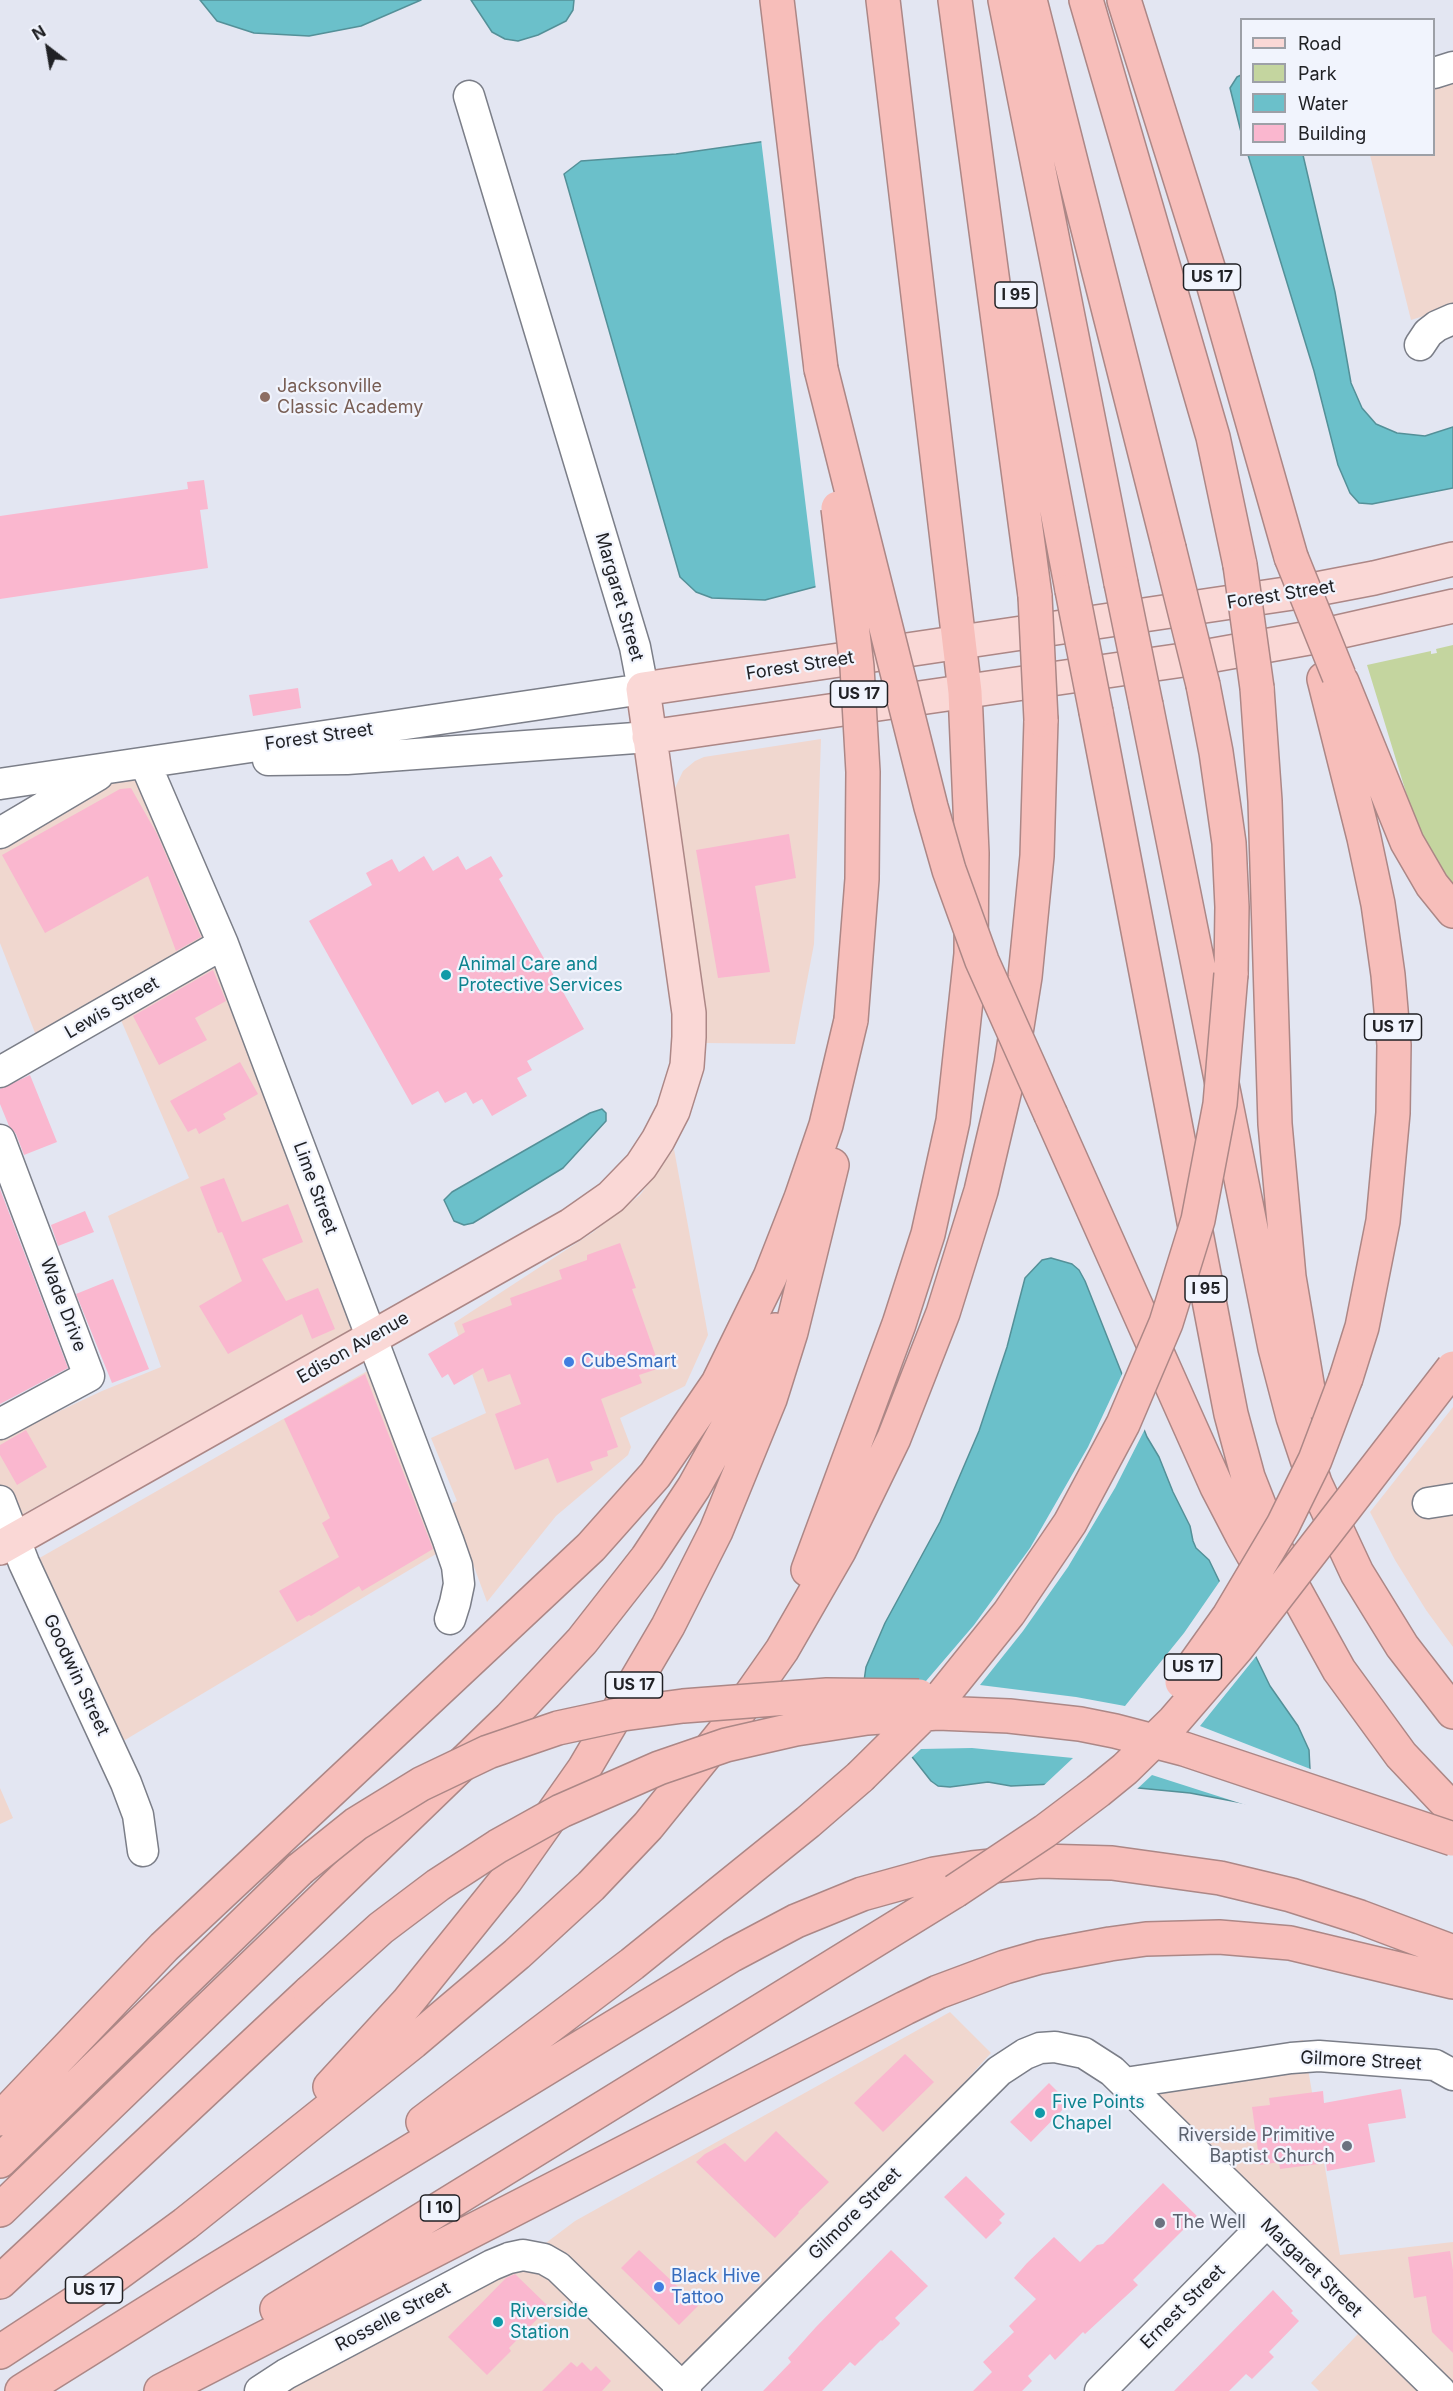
<!DOCTYPE html>
<html>
<head>
<meta charset="utf-8">
<style>
  body { margin:0 }
  #map { position:relative; width:1453px; height:2391px; overflow:hidden; background:#e3e6f2; font-family:Inter,sans-serif }
  canvas { display:block }
  .legend { position:absolute; left:1240px; top:18px; width:195px; height:138px; box-sizing:border-box; background:#f1f4fd; border:2px solid #9da0a7; margin:0; padding:8px 10px; list-style:none; font-size:18px; color:#202125 }
  .legend li { display:flex; align-items:center; gap:12px; height:30px }
  .legend b { width:30px; border:2px solid #9da0a7 }
  .north { position:absolute; left:18px; top:18px; width:60px; height:60px; -webkit-text-stroke:4px #f1f4fd; paint-order:stroke; rotate:329deg; font-size:16px; font-weight:700; line-height:24px; text-align:center; color:#202125 }
  .north::after { content:''; display:block; margin:auto; width:21px; height:27px; background:#202125; clip-path:polygon(50% 0,100% 100%,50% 72%,0 100%) }
</style>
</head>
<body>
<div id="map">
<canvas width="1453" height="2391"></canvas>
<ul class="legend">
<li><b style="height:8px;background:#fad8d6"></b>Road</li>
<li><b style="height:16px;background:#c4d59f"></b>Park</li>
<li><b style="height:16px;background:#6bc0ca"></b>Water</li>
<li><b style="height:16px;background:#fab7cf"></b>Building</li>
</ul>
<div class="north">N</div>
</div>
<script>
const c = document.querySelector('canvas').getContext('2d');
c.lineJoin = 'round';
function fill(path, color) {
  c.fillStyle = color;
  c.fill(path, 'evenodd');
}
function shape(rows) {
  const path = new Path2D();
  for (const r of rows) {
    path.moveTo(r[0], r[1]);
    for (let i = 2; i < r.length; i += 2) path.lineTo(r[i], r[i + 1]);
  }
  return path;
}
function strokePath(path, color, width, dash) {
  c.strokeStyle = color;
  c.lineWidth = width;
  c.lineCap = dash ? 'butt' : 'round';
  c.setLineDash(dash || []);
  c.stroke(path);
}
function write(font, color, halo, rows, align = 'center') {
  c.font = font + ' Inter,sans-serif';
  c.lineWidth = 4.5;
  c.setLineDash([]);
  c.textBaseline = 'middle';
  c.strokeStyle = halo;
  c.fillStyle = color;
  for (const [text, x, y, turn = 0] of rows) {
    c.save();
    c.translate(x, y);
    c.rotate((+turn || 0) * Math.PI / 180);
    c.textAlign = isNaN(turn) ? turn : align;
    if (halo) c.strokeText(text, 0, 0);
    c.fillText(text, 0, 0);
    c.restore();
  }
}
const commercial = shape([
  [1453,81,1453,307,1411,320,1370,155,1434,154,1434,87],
  [821,739,814,944,795,1044,705,1043,703,991,674,802,675,788,683,771,695,761,704,757],
  [144,779,357,1326,0,1527,0,1439,102,1391,161,1367,108,1216,189,1178,111,997,37,1038,0,943,0,823,52,790],
  [674,1149,708,1335,685,1386,620,1418,631,1447,628,1455,556,1516,487,1602,451,1504,457,1501,431,1438,486,1413,454,1323,592,1233,640,1195],
  [369,1370,441,1551,120,1743,36,1560],
  [1453,1407,1453,1647,1426,1610,1395,1560,1370,1512],
  [0,1788,13,1818,0,1824],
  [950,2012,991,2053,953,2095,660,2391,285,2391,510,2270,575,2221],
  [1303,2040,1340,2255,1453,2242,1453,2391,1319,2391,1311,2383,1378,2313,1127,2072]
]);
const green = shape([
  [1453,645,1453,887,1428,851,1412,812,1367,665,1431,651,1431,654,1437,653,1436,649]
]);
const water = shape([
  [200,0,421,0,361,26,309,36,254,33,217,21,200,0],
  [471,0,574,0,573,10,566,21,538,35,518,41,505,39,492,32,471,0],
  [1241,75,1241,132,1230,88,1237,77,1241,75],
  [788,138,818,586,765,600,712,598,696,592,680,577,564,174,581,161,676,154,788,138],
  [1248,155,1303,155,1335,292,1351,383,1362,408,1376,424,1397,433,1425,436,1453,427,1453,488,1372,504,1359,503,1350,493,1338,465,1314,371,1248,155],
  [602,1109,606,1113,606,1121,563,1168,473,1223,464,1225,454,1221,444,1200,452,1192,590,1113,602,1109],
  [1051,1258,1072,1264,1079,1270,1085,1281,1147,1437,1159,1457,1173,1492,1190,1526,1193,1541,1196,1548,1209,1560,1270,1686,1298,1726,1309,1750,1310,1770,1248,1804,1190,1793,1128,1787,1053,1784,1011,1786,988,1782,950,1787,938,1786,931,1781,909,1753,863,1688,866,1667,885,1623,940,1522,979,1431,1007,1347,1025,1278,1042,1260,1051,1258]
]);
const pier = shape([
  [788,135,850,535,837,575,816,590,761,139],
  [1124,1370,1146,1427,1115,1488,1068,1567,1023,1631,980,1685,1076,1697,1125,1706,1184,1633,1222,1578,1258,1654,1200,1726,1313,1770,1309,1782,1290,1800,1277,1805,1252,1807,1152,1775,1135,1791,1079,1787,1041,1788,1073,1758,972,1748,921,1749,910,1759,887,1738,910,1681,926,1681,974,1625,1030,1548,1088,1447]
]);
const building = shape([
  [204,480,208,509,200,510,208,568,0,599,0,516,188,489,187,482],
  [298,688,301,708,253,716,249,695],
  [131,788,157,834,201,937,176,951,148,876,45,933,2,855,120,789],
  [789,834,796,878,755,886,770,972,718,978,696,850],
  [424,856,433,871,458,856,466,870,491,856,503,876,499,879,584,1029,527,1061,532,1070,517,1078,527,1096,492,1116,482,1099,473,1104,466,1092,445,1103,438,1091,412,1105,309,921,372,885,366,873,392,859,399,872],
  [213,970,226,1001,195,1018,207,1040,159,1065,133,1016],
  [240,1062,258,1094,223,1114,226,1119,199,1134,196,1128,188,1132,170,1101],
  [30,1075,57,1142,24,1155,16,1134,9,1126,0,1104,0,1089],
  [224,1178,242,1222,288,1204,303,1242,262,1259,286,1301,318,1288,335,1329,312,1339,302,1314,228,1354,199,1306,242,1281,222,1232,218,1233,200,1187],
  [0,1189,68,1368,0,1404],
  [85,1211,94,1232,58,1246,51,1225],
  [620,1243,636,1288,632,1289,660,1368,639,1375,642,1383,601,1399,618,1447,607,1451,608,1456,590,1462,593,1470,557,1483,548,1458,515,1470,495,1414,521,1404,510,1374,488,1382,483,1368,454,1385,448,1374,442,1378,428,1354,465,1332,462,1324,512,1305,510,1298,562,1279,559,1270,587,1260,587,1255],
  [113,1279,149,1369,112,1383,76,1294],
  [365,1374,433,1549,362,1591,359,1586,311,1616,309,1615,297,1622,279,1591,339,1557,322,1523,330,1518,284,1419],
  [26,1430,47,1467,17,1485,0,1455,0,1445],
  [905,2054,934,2082,883,2132,854,2103],
  [1049,2083,1069,2103,1031,2142,1010,2122],
  [1401,2089,1406,2118,1368,2124,1375,2162,1327,2171,1326,2163,1280,2169,1279,2162,1260,2165,1252,2107,1270,2105,1269,2098,1323,2091,1324,2103],
  [776,2131,829,2182,798,2212,799,2213,775,2238,696,2162,705,2154,725,2143,745,2162],
  [966,2176,1005,2214,999,2220,1002,2223,986,2239,944,2197],
  [1163,2183,1197,2216,1133,2280,1138,2285,1085,2334,1083,2332,1055,2360,1050,2354,1028,2376,1032,2381,1022,2391,973,2391,992,2372,983,2362,1014,2332,1009,2326,1036,2299,1014,2278,1027,2263,1054,2237,1080,2262,1097,2245,1103,2244],
  [639,2250,698,2306,679,2325,621,2268],
  [891,2250,928,2286,895,2318,900,2323,899,2325,882,2341,881,2340,855,2366,850,2362,822,2391,763,2391,791,2362,788,2358,816,2327],
  [1450,2251,1453,2270,1453,2353,1432,2332,1426,2296,1414,2298,1408,2257],
  [515,2274,549,2307,509,2348,511,2351,487,2375,448,2337,506,2278],
  [1273,2290,1293,2311,1291,2313,1299,2321,1269,2352,1274,2357,1252,2379,1246,2374,1229,2391,1174,2391],
  [571,2362,577,2367,582,2362,591,2371,596,2366,611,2381,602,2391,542,2391]
]);
const minor = shape([
  [1434,73,1453,67],
  [1420,345,1428,333,1437,326,1453,319],
  [268,760,347,759,649,737],
  [145,763,223,944,448,1540,457,1566,459,1584,455,1603,450,1619],
  [0,784,643,689,635,647,469,96],
  [0,833,98,775],
  [0,1072,223,944],
  [0,1140,89,1376,0,1424],
  [0,1501,24,1563,126,1783,138,1815,143,1851],
  [1428,1503,1453,1499],
  [1125,2083,1291,2058,1319,2056,1435,2065,1453,2075],
  [260,2391,286,2374,492,2265,509,2258,523,2255,544,2259,558,2267,686,2391],
  [678,2391,999,2071,1025,2054,1040,2048,1055,2047,1084,2053,1112,2071,1440,2391],
  [1100,2391,1266,2223]
]);
const major = shape([
  [649,737,1197,658,1320,636,1453,606],
  [0,1548,571,1225,611,1197,641,1166,658,1140,673,1111,687,1066,689,1037,689,1013,643,689,1306,591,1374,578,1453,559]
]);
const highway = shape([
  [777,0,821,369],
  [955,0,1035,596],
  [1005,0,1121,583],
  [1030,0,1169,548],
  [1086,0,1213,437,1240,565],
  [1124,0,1212,280,1291,557],
  [1019,311,1072,590],
  [1324,679,1364,838,1378,904,1388,975,1394,1045,1393,1113,1383,1221,1362,1327,1346,1378],
  [1342,682,1407,842,1432,885,1453,911],
  [1203,685,1216,752,1229,843,1232,907,1231,974],
  [1257,688,1265,801,1275,1124,1289,1277,1310,1401],
  [1146,705,1275,1348,1293,1417,1315,1483,1357,1573,1402,1646,1453,1712],
  [1096,712,1223,1373,1231,1414,1248,1477,1287,1576,1339,1670,1401,1755,1453,1810],
  [1051,1115,1217,1487,1242,1535,1272,1588],
  [808,1570,899,1324,928,1234,953,1121,971,954,972,853,965,692,883,0],
  [330,2087,407,2003,506,1880,584,1769,668,1626,716,1531,770,1399,791,1332,832,1165],
  [0,2119,164,1947,591,1547,655,1475,718,1383,770,1277,801,1198,826,1125,851,1020],
  [423,2122,632,1964,808,1822,860,1777],
  [0,2161,300,1869],
  [0,2210,510,1718,582,1641,647,1558,694,1487,728,1426,775,1330],
  [0,2282,310,1992],
  [277,2309,955,1891],
  [0,2352,102,2285,185,2224,413,2042,517,1954,591,1886,648,1826,728,1727,782,1650,839,1551,894,1438,943,1313,981,1191,1011,1064,1025,977,1037,856,1041,720],
  [22,2391,209,2274,732,1955,796,1921,862,1894,934,1874,972,1868,1040,1861,1112,1863,1220,1878,1291,1895,1360,1917,1453,1952],
  [161,2391,905,2008,938,1992,1005,1967,1040,1957,1110,1944,1146,1939,1219,1937,1290,1943,1453,1982]
]);
const highwayBridge = shape([
  [821,369,931,807,949,870,982,961,1051,1115],
  [838,508,857,667,863,772,862,879,851,1020],
  [1169,548,1203,685],
  [1291,557,1339,676],
  [1240,565,1257,688],
  [1121,583,1146,705],
  [1072,590,1096,712],
  [1035,596,1041,720],
  [1182,1682,1229,1616,1283,1525,1315,1460,1346,1378],
  [860,1777,943,1695,1009,1613,1070,1523,1123,1424,1166,1323,1198,1220,1220,1104,1231,974],
  [300,1869,356,1824,421,1784,488,1752,558,1728,623,1714,683,1706,827,1695,919,1696],
  [955,1891,1045,1831,1098,1791,1125,1769,1174,1721,1237,1648,1453,1368],
  [310,1992,381,1928,438,1885,498,1846,561,1811,659,1768,726,1745,796,1729,867,1718,938,1713,1009,1716,1080,1724,1115,1731,1184,1749,1453,1839]
]);
const markers = [
  [265,397,6,"#8d6e63"],
  [446,975,6,"#0f9aa8"],
  [569,1362,6,"#3f7fe0"],
  [1040,2113,6,"#0f9aa8"],
  [1347,2146,6,"#6b7280"],
  [1160,2223,6,"#6b7280"],
  [659,2287,6,"#3f7fe0"],
  [498,2322,6,"#0f9aa8"]
];
const shields = [
  [1212,277,57],
  [1016,295,42],
  [859,694,57],
  [1393,1027,57],
  [1206,1289,42],
  [1193,1667,57],
  [634,1685,57],
  [440,2208,39],
  [94,2290,57]
];
const shieldNames = [
  ["US 17",1212,277],
  ["I 95",1016,295],
  ["US 17",859,694],
  ["US 17",1393,1027],
  ["I 95",1206,1289],
  ["US 17",1193,1667],
  ["US 17",634,1685],
  ["I 10",440,2208],
  ["US 17",94,2290]
];
const educationNames = [
  ["Jacksonville",277,387],
  ["Classic Academy",277,408]
];
const streetNames = [
  ["Forest Street",1281,595,-9],
  ["Margaret Street",619,597,74],
  ["Forest Street",800,666,-9],
  ["Forest Street",319,737,-8],
  ["Lewis Street",112,1008,-30],
  ["Lime Street",315,1188,70],
  ["Wade Drive",63,1305,69],
  ["Edison Avenue",353,1348,-30],
  ["Goodwin Street",76,1675,65],
  ["Gilmore Street",1361,2061,3],
  ["Gilmore Street",855,2214,-45],
  ["Margaret Street",1311,2268,44],
  ["Ernest Street",1183,2307,-45],
  ["Rosselle Street",393,2317,-28]
];
const cultureNames = [
  ["Animal Care and",458,965],
  ["Protective Services",458,986],
  ["Five Points",1052,2103],
  ["Chapel",1052,2124],
  ["Riverside",510,2312],
  ["Station",510,2333]
];
const shopNames = [
  ["CubeSmart",581,1362],
  ["Black Hive",671,2277],
  ["Tattoo",671,2298]
];
const worshipNames = [
  ["Riverside Primitive",1335,2136],
  ["Baptist Church",1335,2157],
  ["The Well",1172,2223,"left"]
];
fill(commercial, '#f0d7cf');
fill(green, '#c4d59f');
fill(water, '#6bc0ca');
strokePath(water, '#549098', 1.5);
fill(pier, '#e3e6f2');
fill(building, '#fab7cf');
strokePath(minor, '#7b7e88', 33);
strokePath(major, '#ac8786', 36);
strokePath(highway, '#ac8786', 36);
strokePath(minor, '#fff', 30);
strokePath(major, '#fad8d6', 33);
strokePath(highway, '#f7beba', 33);
strokePath(highwayBridge, '#ac8786', 36, []);
strokePath(highwayBridge, '#f7beba', 33);
for (const [x, y, r, color] of markers) {
  const dot = new Path2D();
  dot.arc(x, y, r, 0, 2 * Math.PI);
  c.fillStyle = color;
  c.fill(dot);
  strokePath(dot, '#f1f4fd', 2);
}
for (const [x, y, w] of shields) {
  const box = new Path2D();
  box.roundRect(x - w / 2, y - 13, w, 26, 4.5);
  c.fillStyle = '#f1f4fd';
  c.fill(box);
  strokePath(box, '#202125', 1.5);
}
write('bold 16px', '#202125', null, shieldNames);
write('18px', '#785e54', '#f1f4fd', educationNames, 'left');
write('18px', '#202125', '#f1f4fd', streetNames);
write('18px', '#0d838f', '#f1f4fd', cultureNames, 'left');
write('18px', '#366cbe', '#f1f4fd', shopNames, 'left');
write('18px', '#5b616d', '#f1f4fd', worshipNames, 'right');
</script>
</body>
</html>
